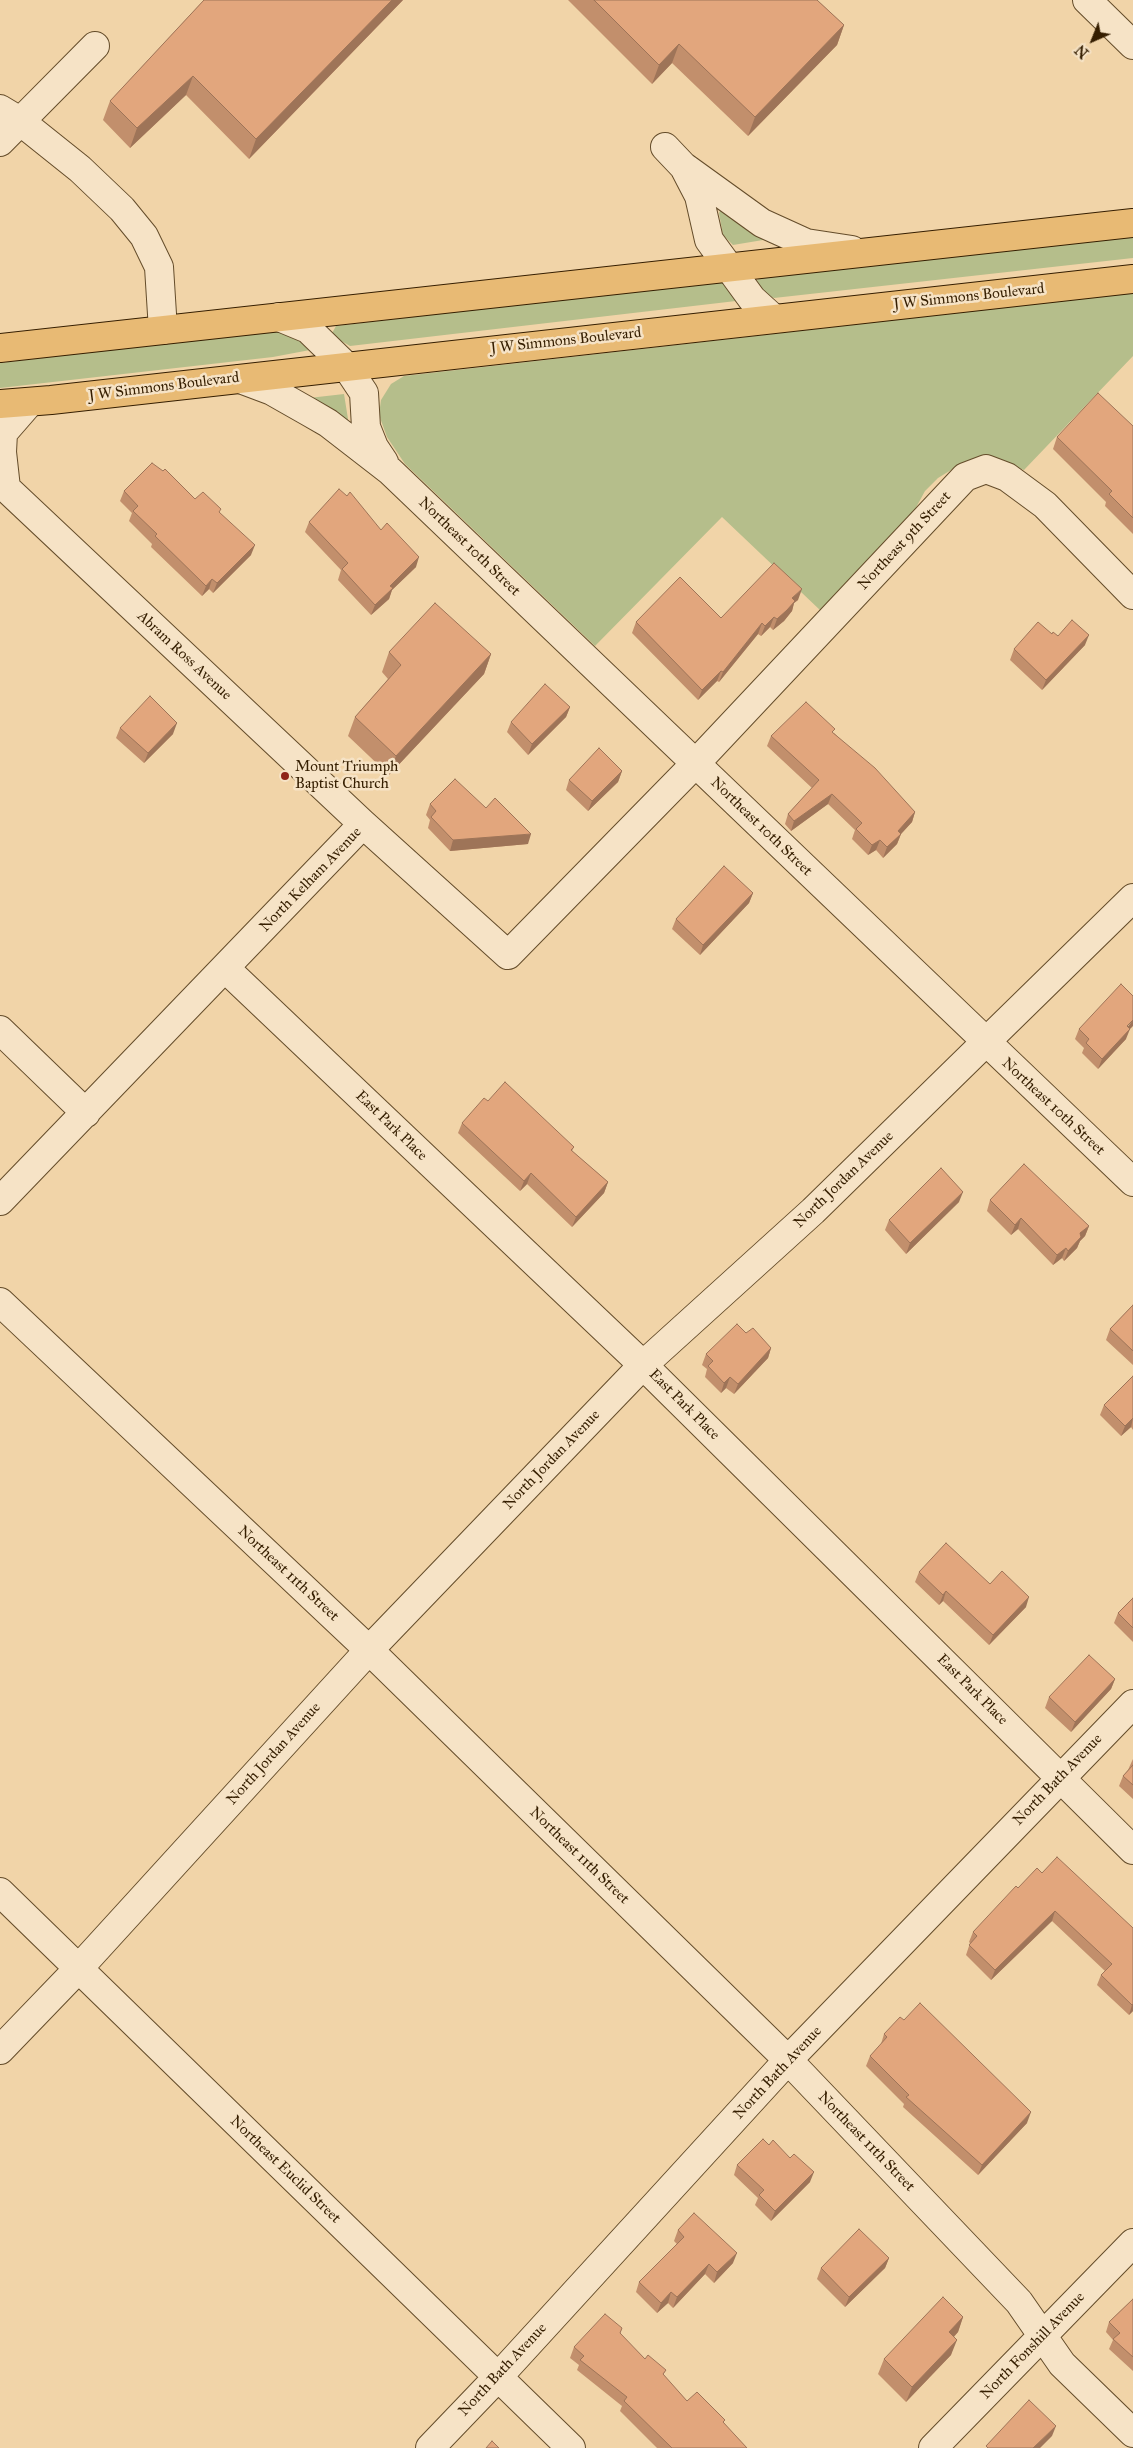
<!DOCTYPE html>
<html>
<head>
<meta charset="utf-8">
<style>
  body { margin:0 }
  #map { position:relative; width:1133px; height:2448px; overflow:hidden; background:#f1d4a8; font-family:"IM FELL Great Primer",serif }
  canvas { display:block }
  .north { position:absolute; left:1068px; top:15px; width:50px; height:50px; -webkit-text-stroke:4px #f6e3c6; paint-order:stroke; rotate:224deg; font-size:14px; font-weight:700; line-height:20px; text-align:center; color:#351e00 }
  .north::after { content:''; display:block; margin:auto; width:18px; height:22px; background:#351e00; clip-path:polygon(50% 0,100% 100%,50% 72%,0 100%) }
</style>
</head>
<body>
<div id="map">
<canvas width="1133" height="2448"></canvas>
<div class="north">N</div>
</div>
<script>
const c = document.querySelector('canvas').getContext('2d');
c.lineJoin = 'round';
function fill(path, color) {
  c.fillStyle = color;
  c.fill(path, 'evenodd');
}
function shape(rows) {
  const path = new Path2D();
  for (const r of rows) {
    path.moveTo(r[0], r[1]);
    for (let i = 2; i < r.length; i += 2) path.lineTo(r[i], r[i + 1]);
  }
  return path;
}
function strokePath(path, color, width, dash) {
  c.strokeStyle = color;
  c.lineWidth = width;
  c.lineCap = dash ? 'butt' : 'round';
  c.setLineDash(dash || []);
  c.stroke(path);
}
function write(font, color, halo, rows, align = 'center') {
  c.font = font + ' "IM FELL Great Primer",serif';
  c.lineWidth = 5;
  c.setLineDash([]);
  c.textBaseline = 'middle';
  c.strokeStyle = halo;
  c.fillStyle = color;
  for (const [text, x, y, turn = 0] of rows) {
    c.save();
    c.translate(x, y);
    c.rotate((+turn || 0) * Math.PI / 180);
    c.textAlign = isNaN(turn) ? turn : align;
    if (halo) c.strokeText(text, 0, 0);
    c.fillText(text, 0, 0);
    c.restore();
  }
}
const green = shape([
  [721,209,767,238,763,240,733,245,723,235,719,213],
  [1133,234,1133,258,774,298,759,291,756,281,763,276],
  [721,281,729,283,738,292,736,301,350,346,331,335,336,326],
  [1133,293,1133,356,1024,470,1002,462,956,467,938,478,925,491,907,524,821,611,722,517,595,646,405,464,387,437,379,415,381,400,391,384,404,376],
  [295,328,310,350,273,357,0,388,0,363],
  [344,394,348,419,346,422,309,398]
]);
const minor = shape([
  [1087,0,1133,45],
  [0,109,20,121,80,169,122,209,144,236,159,267,163,330],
  [0,142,95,46],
  [665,147,683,166,762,223,806,243,852,250],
  [685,169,699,196,709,240,752,299,773,318],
  [279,317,308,329,346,366,364,393,366,427,374,447,384,462],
  [240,379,272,391,309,412,328,423,390,471,1133,1182],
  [0,484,6,488,363,824],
  [6,488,2,452,3,433,30,402],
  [226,969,643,1365,1133,1850],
  [0,1030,86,1113],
  [0,1201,363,824,508,955,695,764,965,477,986,469,1007,477,1045,505,1133,595],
  [0,1302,369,1650,788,2060,1019,2302,1062,2364,1133,2433],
  [0,1892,571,2448],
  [0,2050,79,1968,369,1650,643,1365,813,1211,1133,898],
  [430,2448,498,2377,788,2060,1133,1704],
  [933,2448,1133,2243]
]);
const major = shape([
  [0,348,1133,223],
  [0,404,51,400,1133,279]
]);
const wall = shape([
  [204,0,403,0,249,159,186,95,130,148,103,120,110,101],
  [568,0,817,0,844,25,837,45,748,136,672,63,652,84],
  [1133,426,1133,534,1105,506,1106,502,1053,449,1057,437],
  [124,491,195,499,220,513,251,555,213,593,209,589,202,596,151,547,152,544,129,521,132,513,120,501],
  [309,522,381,530,416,567,392,590,389,599,371,615,338,580,341,570,305,532],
  [798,600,794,603,792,611,784,621,773,630,770,627,761,636,758,634,719,682,717,681,698,700,632,633,636,622,721,618],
  [1052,634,1085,645,1042,690,1010,660,1014,649],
  [389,652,491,654,484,674,389,775,348,736,355,717,388,679,382,672],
  [570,707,566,717,528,755,507,732,511,722],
  [120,728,173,734,144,763,116,738],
  [834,733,915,812,912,822,901,834,897,844,883,858,876,850,868,855,852,839,855,830,828,804,791,831,785,824,788,814,812,788,767,746,771,736],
  [622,771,618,782,588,811,566,790,569,780],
  [430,804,486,808,528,844,450,851,428,828,430,820,426,815],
  [753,893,749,903,700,955,672,929,676,919],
  [1079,1029,1126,1039,1098,1069,1082,1053,1084,1048,1075,1039],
  [488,1101,574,1147,572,1151,608,1182,604,1193,572,1227,527,1184,520,1191,458,1133,462,1123],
  [990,1200,1089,1226,1085,1236,1080,1241,1077,1248,1064,1261,1062,1258,1053,1265,1018,1229,1011,1235,987,1211],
  [959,1202,906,1254,885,1230,889,1220],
  [1133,1305,1133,1365,1106,1340,1110,1329],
  [746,1333,771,1348,768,1358,734,1394,726,1388,721,1393,705,1377,707,1369,702,1365,706,1354],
  [1133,1376,1133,1430,1131,1427,1121,1436,1100,1415,1104,1405],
  [919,1572,990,1584,1026,1607,989,1645,943,1601,939,1605,915,1582],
  [1133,1598,1133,1642,1114,1623,1118,1613],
  [1115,1679,1111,1689,1071,1732,1045,1708,1049,1697],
  [1133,1759,1133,1799,1119,1786,1123,1776,1128,1770,1132,1761],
  [1042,1873,1133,1928,1133,2011,1129,2015,1097,1985,1101,1975,1105,1971,1052,1921,991,1980,966,1955,970,1943,969,1942,973,1932,1018,1888],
  [884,2034,1027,2123,978,2175,903,2107,904,2104,866,2066,870,2056,881,2044],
  [737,2165,810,2182,771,2221,755,2205,758,2198,734,2175],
  [678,2230,733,2263,714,2283,705,2274,673,2308,668,2303,657,2313,636,2292,639,2282,677,2244,674,2241],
  [889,2258,885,2268,845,2307,817,2279,821,2268],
  [1133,2299,1133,2371,1109,2349,1113,2340,1106,2332,1109,2322],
  [963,2317,958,2332,954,2337,951,2355,906,2402,878,2374,884,2359],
  [622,2328,620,2334,645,2359,666,2370,663,2375,687,2401,724,2424,747,2448,657,2448,620,2411,622,2406,577,2370,579,2365,570,2358,574,2347]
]);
const shadedWall = shape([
  [392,0,403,0,249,159,256,139],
  [844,25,837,45,748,136,755,117],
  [679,44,672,63,652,84,659,65],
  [193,76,186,95,130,148,137,128],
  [255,545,251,555,213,593,217,583],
  [419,557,416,567,392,590,389,599,371,615,375,605,390,586],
  [212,579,209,589,202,596,206,586],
  [802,589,798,600,794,603,792,611,784,621,773,630,777,619,792,598],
  [774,617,770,627,761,636,765,626],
  [762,623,758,634,719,682,723,672],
  [1089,635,1085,645,1042,690,1046,680],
  [491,654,484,674,389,775,396,756],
  [721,671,717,681,698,700,702,690],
  [570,707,566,717,528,755,532,744],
  [177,723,173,734,144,763,148,753],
  [622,771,618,782,588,811,592,801],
  [832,794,828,804,791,831,794,821],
  [915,812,912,822,901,834,897,844,883,858,887,847,898,831],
  [531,834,528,844,450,851,453,840],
  [880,840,876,850,868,855,872,845],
  [753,893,749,903,700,955,703,945],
  [1133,1020,1133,1026,1130,1029,1126,1039,1098,1069,1102,1059],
  [531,1173,527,1184,520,1191,524,1181],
  [608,1182,604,1193,572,1227,576,1217],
  [963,1192,959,1202,906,1254,910,1243],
  [1021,1218,1018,1229,1011,1235,1015,1225],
  [1089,1226,1085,1236,1080,1241,1077,1248,1064,1261,1068,1251,1080,1233],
  [1066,1248,1062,1258,1053,1265,1057,1255],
  [771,1348,768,1358,734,1394,738,1384],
  [730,1377,726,1388,721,1393,724,1383],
  [1133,1418,1131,1427,1121,1436,1125,1426],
  [946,1591,943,1601,939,1605,943,1595],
  [1029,1597,1026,1607,989,1645,993,1635],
  [1115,1679,1111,1689,1071,1732,1075,1722],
  [1055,1911,1052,1921,991,1980,995,1970],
  [1133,2004,1133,2011,1129,2015,1132,2005],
  [1031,2112,1027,2123,978,2175,982,2165],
  [814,2172,810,2182,771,2221,775,2211],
  [737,2253,733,2263,714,2283,717,2272],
  [889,2258,885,2268,845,2307,849,2297],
  [709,2264,705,2274,673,2308,677,2297],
  [671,2292,668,2303,657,2313,661,2303],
  [963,2317,958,2332,944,2347,949,2332],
  [957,2340,951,2355,906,2402,912,2387],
  [1056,2426,1052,2436,1040,2448,1033,2448]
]);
const building = shape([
  [204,0,392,0,256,139,193,76,137,128,110,101,204,0],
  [594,0,817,0,844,25,755,117,679,44,659,65,594,0],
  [1098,393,1133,426,1133,518,1109,494,1112,491,1057,437,1098,393],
  [152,463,163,471,165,469,195,499,203,492,221,509,219,512,255,545,217,583,212,579,206,586,155,536,157,534,133,511,138,506,124,491,152,463],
  [339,489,347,496,350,492,381,530,387,523,419,557,390,586,393,588,375,605,342,569,348,563,309,522,339,489],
  [774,563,802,589,792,598,795,601,787,610,777,619,774,617,765,626,762,623,723,672,721,671,702,690,636,622,680,577,721,618,774,563],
  [435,603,491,654,396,756,355,717,401,665,389,652,435,603],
  [1072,620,1089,635,1046,680,1014,649,1038,622,1052,634,1053,632,1058,636,1072,620],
  [545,684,570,707,532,744,511,722,545,684],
  [150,696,177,723,148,753,120,728,150,696],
  [806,702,835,729,832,732,875,768,915,812,898,831,901,834,887,847,880,840,872,845,856,829,862,823,832,794,794,821,788,814,819,780,771,736,806,702],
  [599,748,622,771,592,801,569,780,599,748],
  [455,779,486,808,495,798,531,834,453,840,431,817,436,811,430,804,455,779],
  [724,866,753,893,703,945,676,919,724,866],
  [1121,984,1133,996,1133,1020,1127,1026,1130,1029,1102,1059,1086,1043,1089,1039,1079,1029,1121,984],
  [505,1082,574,1147,571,1150,608,1182,576,1217,531,1173,524,1181,462,1123,484,1098,488,1101,505,1082],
  [1024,1164,1089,1226,1080,1233,1081,1237,1068,1251,1066,1248,1057,1255,1021,1218,1015,1225,990,1200,1024,1164],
  [941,1168,963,1192,910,1243,889,1220,941,1168],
  [1133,1305,1133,1351,1110,1329,1133,1305],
  [737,1324,746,1333,753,1328,771,1348,738,1384,730,1377,724,1383,708,1366,713,1361,706,1354,737,1324],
  [1133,1376,1133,1418,1125,1426,1104,1405,1133,1376],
  [946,1543,990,1584,1002,1571,1029,1597,993,1635,946,1591,943,1595,919,1572,946,1543],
  [1133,1598,1133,1628,1118,1613,1133,1598],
  [1089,1655,1115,1679,1075,1722,1049,1697,1089,1655],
  [1133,1765,1133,1785,1123,1776,1133,1765],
  [1057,1857,1133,1928,1133,2004,1132,2005,1101,1975,1112,1964,1055,1911,995,1970,969,1945,977,1936,973,1932,1016,1886,1018,1888,1037,1868,1042,1873,1057,1857],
  [920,2003,1031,2112,982,2165,906,2097,909,2095,870,2056,887,2037,884,2034,900,2017,904,2020,920,2003],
  [763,2139,769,2145,773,2140,790,2158,794,2154,814,2172,775,2211,759,2195,764,2190,737,2165,763,2139],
  [694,2213,737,2253,717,2272,709,2264,677,2297,671,2292,661,2303,639,2282,684,2237,678,2230,694,2213],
  [859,2229,889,2258,849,2297,821,2268,859,2229],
  [943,2297,963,2317,949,2332,957,2340,912,2387,884,2359,943,2297],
  [1133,2299,1133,2357,1113,2339,1120,2333,1109,2322,1133,2299],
  [605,2314,622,2328,620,2333,645,2359,648,2355,666,2370,663,2374,687,2401,697,2392,725,2420,723,2422,747,2448,672,2448,624,2401,627,2397,580,2360,584,2356,574,2347,605,2314],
  [1029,2400,1056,2426,1033,2448,988,2448,986,2446,1029,2400],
  [492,2441,499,2448,486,2448,492,2441]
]);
const markers = [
  [285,776,5,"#8f2418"]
];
const streetNames = [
  ["J W Simmons Boulevard",969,297,-6],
  ["J W Simmons Boulevard",566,341,-6],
  ["J W Simmons Boulevard",164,387,-7],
  ["Northeast 9th Street",905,541,-47],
  ["Northeast 10th Street",469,547,44],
  ["Abram Ross Avenue",184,656,43],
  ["Northeast 10th Street",761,827,44],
  ["North Kelham Avenue",311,880,-46],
  ["Northeast 10th Street",1053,1107,43],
  ["East Park Place",391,1126,44],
  ["North Jordan Avenue",844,1180,-44],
  ["East Park Place",684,1405,45],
  ["North Jordan Avenue",552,1460,-46],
  ["Northeast 11th Street",288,1574,43],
  ["East Park Place",972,1690,45],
  ["North Jordan Avenue",274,1754,-48],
  ["North Bath Avenue",1058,1780,-46],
  ["Northeast 11th Street",579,1856,44],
  ["North Bath Avenue",778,2073,-47],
  ["Northeast 11th Street",866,2142,46],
  ["Northeast Euclid Street",285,2170,44],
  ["North Fonshill Avenue",1033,2346,-46],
  ["North Bath Avenue",503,2370,-47]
];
const poiNames = [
  ["Mount Triumph",295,767],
  ["Baptist Church",295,784]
];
fill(green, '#b5be8b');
strokePath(minor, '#644c2a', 30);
strokePath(major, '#351e00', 30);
strokePath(minor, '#f6e3c6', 28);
strokePath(major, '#e8ba74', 28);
fill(wall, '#c28f6c');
fill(shadedWall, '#9e7458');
fill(building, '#e2a67d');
strokePath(building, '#9e7458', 1);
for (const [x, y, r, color] of markers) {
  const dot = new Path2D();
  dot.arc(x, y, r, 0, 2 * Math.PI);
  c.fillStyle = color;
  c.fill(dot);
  strokePath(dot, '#f6e3c6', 2);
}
write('15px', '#351e00', '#f6e3c6', streetNames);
write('15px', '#351e00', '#f6e3c6', poiNames, 'left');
</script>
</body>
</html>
